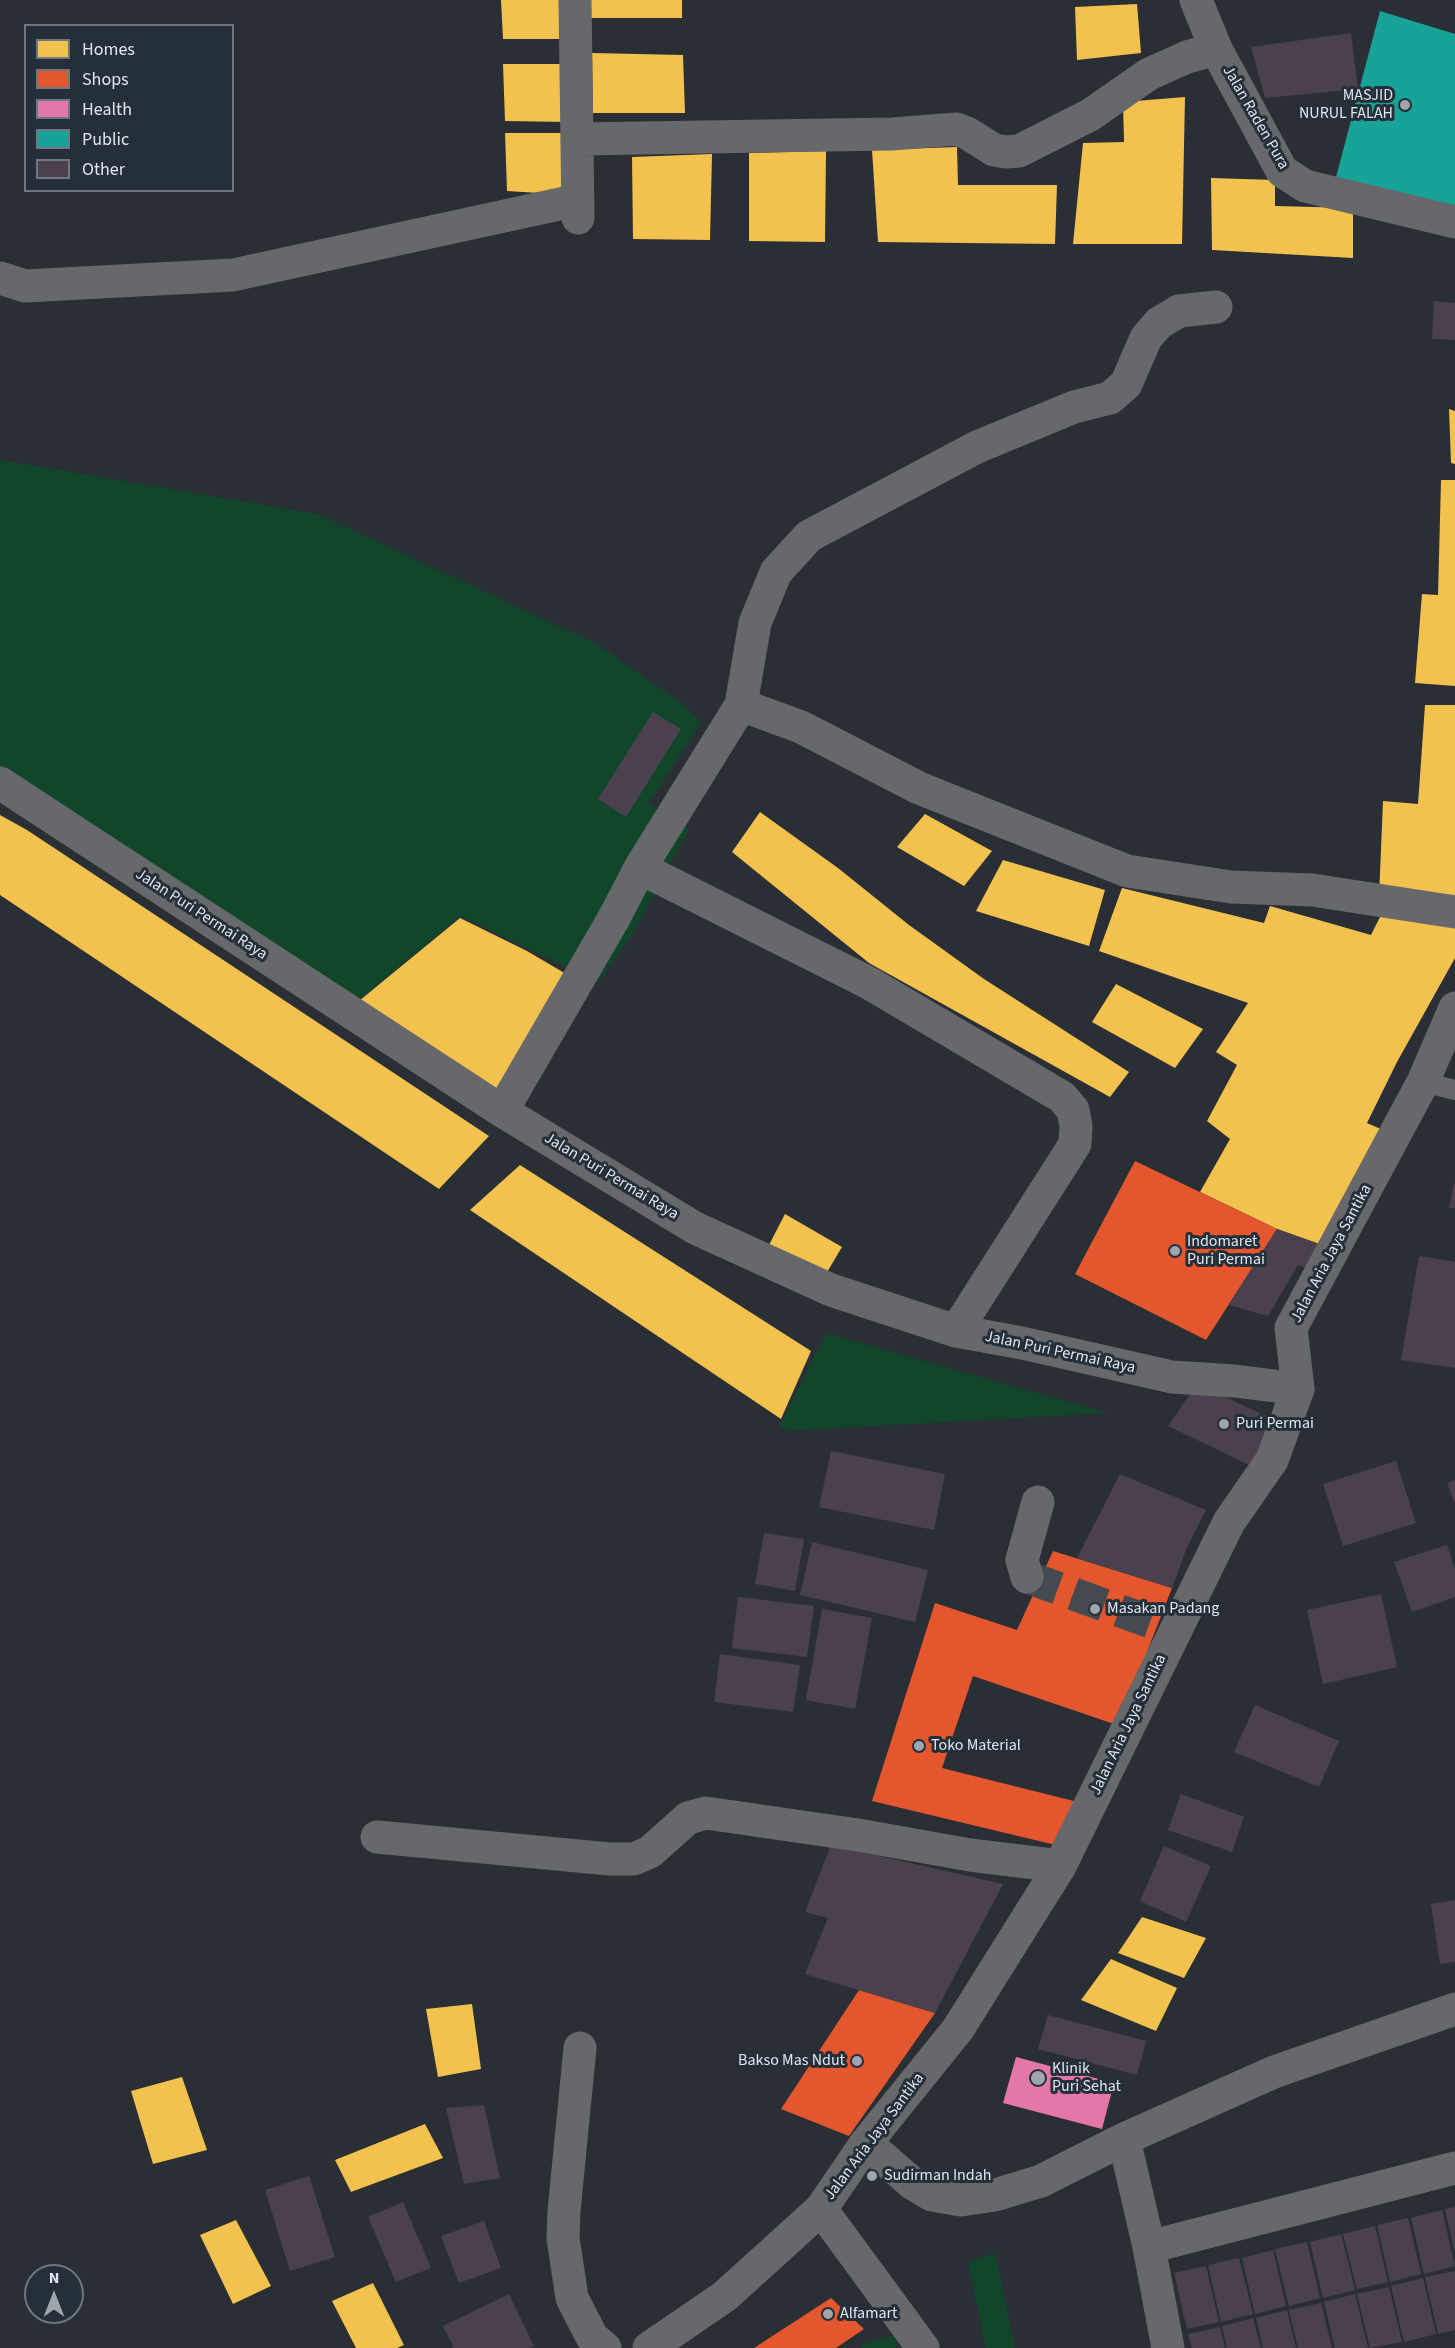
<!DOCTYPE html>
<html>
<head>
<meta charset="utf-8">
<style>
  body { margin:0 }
  #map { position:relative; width:1455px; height:2348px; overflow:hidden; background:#2a2f35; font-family:"Source Sans 3",sans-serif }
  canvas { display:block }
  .legend { position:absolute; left:24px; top:24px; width:210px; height:168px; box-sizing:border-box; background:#252f39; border:2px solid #6f7881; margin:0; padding:8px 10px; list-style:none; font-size:18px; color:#dfe5ec }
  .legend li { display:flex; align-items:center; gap:12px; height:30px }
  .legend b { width:30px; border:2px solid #6f7881 }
  .north { position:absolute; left:24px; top:2264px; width:60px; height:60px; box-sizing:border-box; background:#252f39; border:2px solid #6f7881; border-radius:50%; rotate:0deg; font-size:16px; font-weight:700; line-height:24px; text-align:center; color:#dfe5ec }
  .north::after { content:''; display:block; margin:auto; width:21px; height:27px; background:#a0a5ac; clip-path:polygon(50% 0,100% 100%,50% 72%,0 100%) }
</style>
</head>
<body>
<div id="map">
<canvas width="1455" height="2348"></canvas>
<ul class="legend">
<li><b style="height:16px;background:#f2c14e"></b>Homes</li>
<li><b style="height:16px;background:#e4572e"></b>Shops</li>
<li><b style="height:16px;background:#e377a8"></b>Health</li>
<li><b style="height:16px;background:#17a398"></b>Public</li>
<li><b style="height:16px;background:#4b414e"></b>Other</li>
</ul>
<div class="north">N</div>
</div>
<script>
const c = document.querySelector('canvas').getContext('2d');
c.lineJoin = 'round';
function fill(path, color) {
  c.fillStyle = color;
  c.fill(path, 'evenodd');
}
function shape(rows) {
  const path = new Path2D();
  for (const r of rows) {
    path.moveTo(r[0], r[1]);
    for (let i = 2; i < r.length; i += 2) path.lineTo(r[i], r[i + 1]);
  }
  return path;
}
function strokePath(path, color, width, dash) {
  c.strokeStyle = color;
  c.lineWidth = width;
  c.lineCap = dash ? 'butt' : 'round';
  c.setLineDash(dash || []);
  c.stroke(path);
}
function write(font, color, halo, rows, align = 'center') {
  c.font = font + ' "Source Sans 3",sans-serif';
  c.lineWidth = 6;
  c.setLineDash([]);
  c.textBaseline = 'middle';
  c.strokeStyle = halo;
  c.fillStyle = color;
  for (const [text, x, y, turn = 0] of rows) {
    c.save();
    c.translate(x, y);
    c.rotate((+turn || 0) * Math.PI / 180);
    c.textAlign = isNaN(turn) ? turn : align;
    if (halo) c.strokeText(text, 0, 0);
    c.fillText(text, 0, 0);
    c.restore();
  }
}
const green = shape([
  [0,460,318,514,595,643,680,702,701,722,649,803,689,829,632,935,598,983,461,916,347,1010,0,779],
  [826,1333,1107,1413,787,1431,779,1427],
  [995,2253,1015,2348,986,2348,968,2262],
  [894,2335,897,2348,863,2348,862,2344]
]);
const homes = shape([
  [501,0,566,0,567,39,503,39],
  [591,0,682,0,682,18,591,18],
  [1137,4,1141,53,1077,60,1075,7],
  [592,53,683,55,685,113,593,113],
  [503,64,568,64,569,122,505,121],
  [1185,97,1182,244,1073,244,1083,143,1124,142,1123,102],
  [505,133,568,133,570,195,507,191],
  [957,147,958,185,1057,185,1055,244,878,242,872,150],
  [826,151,825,242,749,241,749,153],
  [712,154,710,240,633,239,632,157],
  [1211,178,1275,180,1275,206,1353,208,1353,258,1212,250],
  [1449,409,1455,411,1455,464,1451,463],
  [1441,480,1455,480,1455,686,1415,683,1422,594,1438,595],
  [1425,705,1455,705,1455,901,1379,897,1383,801,1418,804],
  [760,812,838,868,909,925,984,979,1129,1072,1110,1097,869,963,732,852],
  [925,814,992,851,964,886,897,847],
  [0,815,27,830,489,1136,439,1189,0,895],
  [1003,860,1105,890,1089,946,976,911],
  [1122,888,1264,923,1270,906,1371,935,1388,901,1455,922,1455,958,1397,1062,1367,1123,1383,1130,1322,1245,1277,1229,1200,1192,1230,1139,1207,1121,1237,1065,1216,1052,1248,1003,1099,951],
  [460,918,527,951,573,978,497,1103,348,1010],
  [1116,984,1203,1029,1175,1068,1092,1022],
  [520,1165,811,1351,781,1419,470,1210],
  [785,1214,842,1247,826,1274,769,1245],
  [1142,1917,1206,1938,1184,1978,1118,1953],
  [1111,1959,1177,1988,1156,2031,1081,2000],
  [472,2004,481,2069,438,2077,426,2009],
  [182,2077,207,2150,153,2164,131,2091],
  [425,2124,443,2158,351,2192,335,2160],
  [236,2220,271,2286,233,2304,200,2235],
  [373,2283,404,2345,397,2348,356,2348,332,2301]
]);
const shops = shape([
  [1135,1161,1277,1229,1206,1340,1075,1274],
  [1053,1551,1172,1588,1140,1670,1114,1724,973,1676,942,1768,1078,1802,1064,1847,872,1801,935,1603,1017,1630],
  [859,1990,935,2013,849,2136,781,2109],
  [831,2298,864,2329,836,2348,754,2348]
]);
const health = shape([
  [1016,2057,1114,2083,1102,2129,1003,2103]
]);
const public = shape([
  [1380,11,1455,34,1455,211,1336,177]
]);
const building = shape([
  [1351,33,1358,89,1265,98,1251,47],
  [1434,301,1455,303,1455,340,1432,339],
  [653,712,681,729,626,817,598,799],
  [1454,1183,1455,1184,1455,1208,1449,1208],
  [1277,1229,1328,1247,1315,1271,1298,1265,1268,1316,1229,1305],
  [1419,1256,1455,1262,1455,1368,1401,1360],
  [1197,1384,1279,1422,1253,1467,1168,1426],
  [831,1451,945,1474,934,1530,819,1507],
  [1396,1461,1416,1523,1343,1546,1323,1484],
  [1120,1474,1206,1510,1187,1547,1172,1588,1077,1558],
  [1455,1480,1455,1504,1447,1483],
  [764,1533,804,1539,795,1591,755,1584],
  [812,1542,928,1570,915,1622,800,1595],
  [1447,1545,1455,1569,1455,1597,1412,1612,1394,1562],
  [1381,1594,1397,1667,1323,1684,1307,1610],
  [738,1597,814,1606,807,1657,732,1648],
  [822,1609,872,1618,855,1709,806,1700],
  [720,1654,800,1665,793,1712,714,1702],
  [1255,1705,1339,1741,1319,1787,1234,1752],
  [1181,1794,1244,1817,1232,1852,1168,1830],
  [831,1845,1003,1884,935,2013,805,1974,828,1918,805,1912],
  [1164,1846,1211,1866,1186,1922,1140,1901],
  [1455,1900,1455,1962,1440,1964,1431,1904],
  [1048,2015,1146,2041,1137,2075,1038,2049],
  [484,2105,500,2178,464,2184,446,2108],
  [309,2176,335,2257,290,2271,265,2190],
  [403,2202,431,2268,396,2282,368,2217],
  [1455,2207,1455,2250,1454,2250,1445,2209],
  [1442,2210,1455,2266,1424,2274,1411,2218],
  [1408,2218,1421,2274,1390,2282,1377,2225],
  [484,2221,501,2268,459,2283,441,2236],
  [1375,2226,1388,2282,1357,2289,1343,2234],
  [1341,2234,1355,2290,1323,2298,1310,2242],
  [1307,2242,1320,2298,1289,2306,1275,2249],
  [1273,2250,1286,2306,1255,2314,1242,2258],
  [1239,2258,1253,2314,1221,2322,1208,2265],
  [1206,2266,1219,2322,1187,2329,1174,2273],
  [1455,2271,1455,2330,1438,2334,1425,2277],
  [1423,2278,1436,2334,1404,2342,1391,2286],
  [1389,2287,1402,2342,1370,2348,1357,2294],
  [509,2294,534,2346,529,2348,454,2348,443,2326],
  [1355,2294,1368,2348,1335,2348,1324,2302],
  [1321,2303,1332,2348,1298,2348,1289,2310],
  [1287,2310,1296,2348,1263,2348,1256,2318],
  [1253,2318,1261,2348,1227,2348,1222,2326],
  [1220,2327,1225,2348,1192,2348,1188,2334]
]);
const minorTunnel = shape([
  [1027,1577,1162,1626]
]);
const service = shape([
  [1423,1082,1455,1090]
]);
const minor = shape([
  [575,0,578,218],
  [1196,0,1216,49,1282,171,1305,186,1455,222],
  [578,139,892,134,956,129,967,133,994,150,1006,152,1019,151,1090,115,1149,74,1187,57,1216,49],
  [0,278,25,286,233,275,578,200],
  [741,705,755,623,776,572,809,536,977,447,1074,407,1110,398,1126,384,1146,338,1159,323,1179,311,1216,307],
  [0,783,502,1111,695,1228,831,1290,956,1331,1022,1343,1172,1377,1235,1381,1298,1389],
  [640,868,869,983,1062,1097,1073,1110,1076,1126,1075,1144,956,1331],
  [502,1111,614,918,640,868,741,705,801,727,919,788,1127,871,1231,887,1312,890,1455,912],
  [1027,1577,1022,1560,1038,1502],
  [377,1837,610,1859,634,1859,650,1852,688,1818,706,1813,858,1835,970,1855,1060,1866],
  [580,2048,564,2211,563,2238,572,2298,592,2337,605,2348],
  [1124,2139,1149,2247,1168,2348],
  [866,2143,912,2183,932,2195,961,2200,995,2195,1041,2181,1124,2139,1274,2072,1455,2009],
  [821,2209,923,2348],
  [1149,2247,1455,2168]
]);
const tertiary = shape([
  [649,2348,725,2296,821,2209,866,2143,958,2029,1060,1866,1229,1522,1272,1460,1298,1389,1291,1328,1423,1082,1455,1008]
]);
const markers = [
  [1405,105,6,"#a0a5ac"],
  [1175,1251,6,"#a0a5ac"],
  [1224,1424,6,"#a0a5ac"],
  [1095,1609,6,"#a0a5ac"],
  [919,1746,6,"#a0a5ac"],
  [857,2061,6,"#a0a5ac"],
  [1038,2078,8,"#a0a5ac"],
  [872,2176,6,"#a0a5ac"],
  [828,2314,6,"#a0a5ac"]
];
const poiNames = [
  ["MASJID",1393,96,"right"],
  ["NURUL FALAH",1393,114,"right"],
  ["Indomaret",1187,1242],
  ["Puri Permai",1187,1260],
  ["Puri Permai",1236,1424],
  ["Masakan Padang",1107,1609],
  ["Toko Material",931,1746],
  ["Bakso Mas Ndut",845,2061,"right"],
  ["Klinik",1052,2069],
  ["Puri Sehat",1052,2087],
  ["Sudirman Indah",884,2176],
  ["Alfamart",840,2314]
];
const streetNames = [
  ["Jalan Raden Pura",1255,118,60],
  ["Jalan Puri Permai Raya",201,915,33],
  ["Jalan Puri Permai Raya",611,1177,31],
  ["Jalan Aria Jaya Santika",1332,1254,-62],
  ["Jalan Puri Permai Raya",1060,1353,12],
  ["Jalan Aria Jaya Santika",1129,1725,-64],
  ["Jalan Aria Jaya Santika",875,2137,-53]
];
fill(green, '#11462b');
fill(homes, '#f2c14e');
fill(shops, '#e4572e');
fill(health, '#e377a8');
fill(public, '#17a398');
fill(building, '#4b414e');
strokePath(minorTunnel, '#454a50', 33, [33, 16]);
strokePath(service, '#67686b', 20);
strokePath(minor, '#67686b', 33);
strokePath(tertiary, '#67686b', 33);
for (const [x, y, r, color] of markers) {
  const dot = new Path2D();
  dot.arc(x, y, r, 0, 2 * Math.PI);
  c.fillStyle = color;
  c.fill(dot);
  strokePath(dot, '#252f39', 2);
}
write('16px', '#dfe5ec', '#252f39', poiNames, 'left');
write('16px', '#dfe5ec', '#252f39', streetNames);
</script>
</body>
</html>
